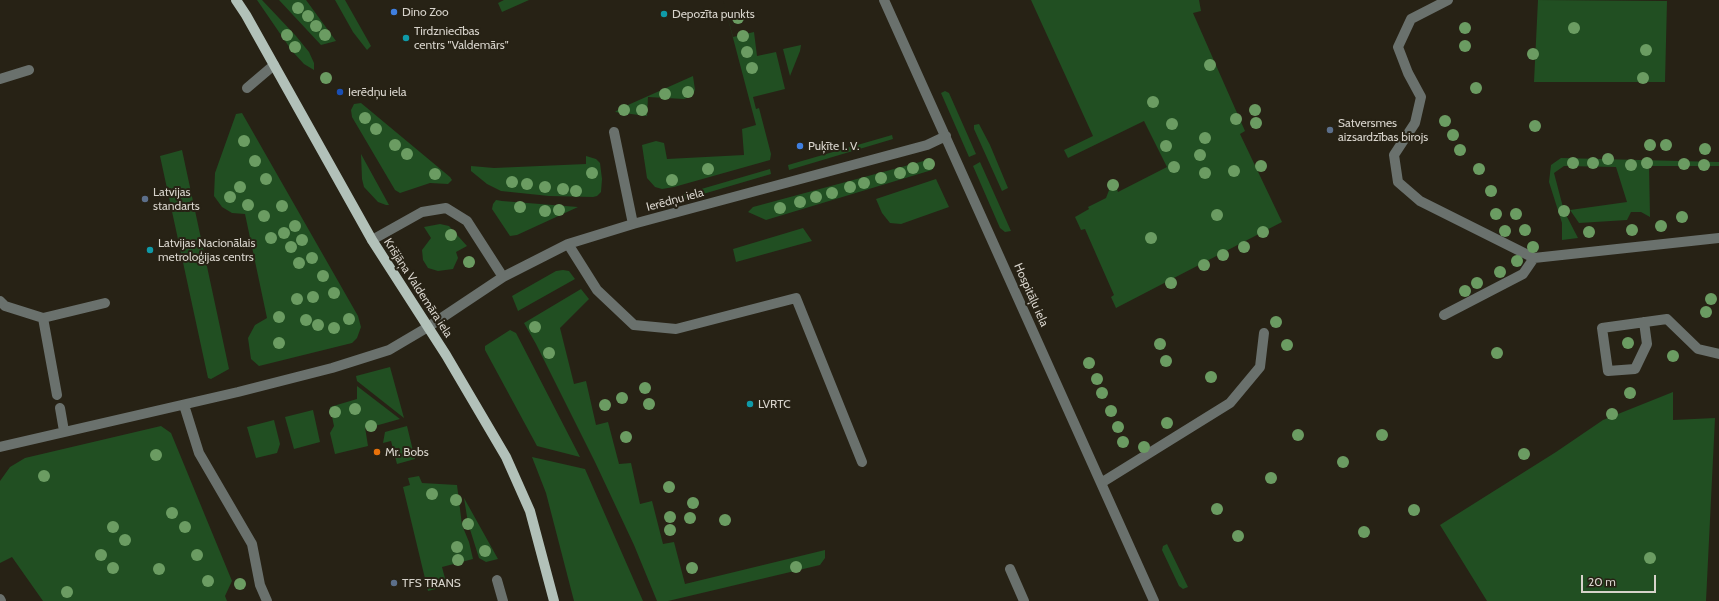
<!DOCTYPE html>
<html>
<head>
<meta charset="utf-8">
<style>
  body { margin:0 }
  #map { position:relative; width:1719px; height:601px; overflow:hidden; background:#272215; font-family:Cabin,sans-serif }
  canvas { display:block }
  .scale { position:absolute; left:1581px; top:575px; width:75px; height:18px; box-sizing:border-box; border:2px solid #d7d3cb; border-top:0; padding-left:5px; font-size:12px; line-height:14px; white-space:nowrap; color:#d7d3cb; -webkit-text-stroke:3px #272215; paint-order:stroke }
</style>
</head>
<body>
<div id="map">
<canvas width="1719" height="601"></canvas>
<div class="scale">20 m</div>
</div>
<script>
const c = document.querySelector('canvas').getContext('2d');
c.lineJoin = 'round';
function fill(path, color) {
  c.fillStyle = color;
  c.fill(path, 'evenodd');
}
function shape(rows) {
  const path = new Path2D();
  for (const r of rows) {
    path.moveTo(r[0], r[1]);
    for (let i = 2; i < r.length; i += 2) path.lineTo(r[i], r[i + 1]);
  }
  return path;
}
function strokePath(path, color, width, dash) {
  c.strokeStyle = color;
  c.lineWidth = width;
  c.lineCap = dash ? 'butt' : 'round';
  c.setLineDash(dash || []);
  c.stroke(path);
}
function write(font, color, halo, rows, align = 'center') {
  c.font = font + ' Cabin,sans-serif';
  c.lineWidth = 4;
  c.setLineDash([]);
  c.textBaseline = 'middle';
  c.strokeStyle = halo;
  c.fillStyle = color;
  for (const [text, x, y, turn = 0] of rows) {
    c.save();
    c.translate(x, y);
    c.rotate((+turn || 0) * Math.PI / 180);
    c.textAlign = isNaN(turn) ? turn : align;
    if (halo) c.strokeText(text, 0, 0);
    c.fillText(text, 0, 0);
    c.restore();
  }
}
const green = shape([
  [257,0,262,0,296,36,309,52,314,63,314,70,304,64,292,51],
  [279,0,306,0,336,41,321,45],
  [335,0,345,0,371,46,367,50,353,32],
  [504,0,529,0,502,12,498,3],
  [723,0,733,37,754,32,757,56,776,52,785,89,753,97,756,109,759,108,771,154,770,160,674,187,662,189,655,187,647,178,642,145,656,141,664,143,667,159,744,155,742,129,756,125],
  [1031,0,1199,0,1201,11,1193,13,1245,131,1240,134,1282,222,1116,308,1111,297,1114,295,1085,229,1081,230,1075,217,1089,209,1088,207,1106,198,1111,185,1115,183,1118,192,1167,167,1144,121,1068,158,1064,150,1093,136],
  [1538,0,1667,1,1665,82,1534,82],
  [801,45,800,51,790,76,783,49],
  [693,76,695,90,692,96,684,99,648,97,647,116,615,112,619,109],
  [945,91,949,93,976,154,969,157,941,93],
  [361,103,450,177,452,180,448,184,430,183,400,193,395,190,352,117,351,110,354,104],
  [242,113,358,316,361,327,357,338,352,343,259,366,251,359,248,338,255,325,267,318,245,214,232,213,222,207,214,196,215,173,236,114],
  [979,124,990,145,1008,188,1002,191,974,129,974,125],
  [892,135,893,139,789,170,788,165],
  [182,150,229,369,211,379,208,378,160,156],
  [361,154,389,205,386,205,378,202,364,187,362,179],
  [586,156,596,159,600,163,602,179,601,192,597,196,593,197,549,196,501,191,487,184,471,171,471,166,494,168,586,164],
  [1561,158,1719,162,1719,166,1649,166,1650,217,1641,212,1631,212,1627,220,1579,223,1570,210,1627,202,1616,167,1564,166,1554,173,1564,211,1578,238,1562,240,1562,223,1549,182,1551,165],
  [931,159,932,170,766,220,748,212,753,207],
  [980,162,1011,231,1005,232,1000,228,973,166],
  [770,169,771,174,686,199,667,199],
  [936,179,949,207,901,224,890,223,882,213,876,199],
  [496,200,502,201,578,207,517,235,510,236,492,209,493,204],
  [440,224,449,226,467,246,456,252,458,258,453,269,438,271,428,268,423,260,422,250,431,238,424,227],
  [803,228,812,241,736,262,733,249],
  [563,270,569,271,575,279,518,311,512,296,556,271],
  [581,289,589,299,560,328,574,384,586,381,596,425,608,422,619,464,631,463,640,504,652,501,663,544,674,542,685,584,825,550,825,558,820,565,668,601,657,601,634,545,595,462,536,344,524,323],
  [510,330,516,333,580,457,537,446,485,350,485,346],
  [390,367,404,418,357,381,356,376],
  [357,386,400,419,375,426,374,424,365,427,368,446,335,454,330,433,334,426,330,407,357,399],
  [1673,392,1673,420,1715,418,1706,601,1487,601,1440,525,1556,452,1603,420],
  [313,410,320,442,294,449,285,417],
  [274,420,280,444,277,453,256,458,247,427],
  [161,426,171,433,232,581,225,596,227,601,43,601,12,557,0,563,0,481,10,467,25,458],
  [407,426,415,459,397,464,391,441,383,443,385,432],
  [532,457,585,469,643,601,574,601,546,493],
  [419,476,422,483,457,485,462,525,469,542,473,559,442,567,447,586,428,591,403,487,410,485,408,478],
  [464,498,498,559,486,562,479,558,468,523],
  [1167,544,1188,587,1183,589,1179,586,1162,550,1163,546]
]);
const minor = shape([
  [884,0,1154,601],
  [1448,0,1411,19,1398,47,1408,73,1421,97,1415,123,1394,155,1398,182,1420,201,1534,258,1719,238],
  [0,79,29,70],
  [247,88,274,65],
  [614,132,633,224],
  [372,240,422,212,446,208,467,221,503,277],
  [568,244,597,290,634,325,676,329,796,298,862,462],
  [0,301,5,306,43,318],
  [1444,315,1523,274,1534,258],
  [1644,322,1647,344,1635,369,1608,371,1602,328,1667,319,1698,349,1719,354],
  [57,395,43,318,105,303],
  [184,405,199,453,252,544,260,585,267,601],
  [60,408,64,431],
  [0,447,238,392,332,368,389,350,428,327,503,277,568,244,633,224,927,145,946,136],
  [1101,483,1230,403,1260,367,1264,333],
  [1010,569,1024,601],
  [497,580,503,601],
  [0,599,1,601]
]);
const major = shape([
  [236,0,246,15,372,240,446,355,506,457,530,511,554,601]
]);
const trees = [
  [298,8],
  [308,16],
  [738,18],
  [316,26],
  [1465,28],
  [1574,28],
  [287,35],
  [325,35],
  [743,36],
  [1465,46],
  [295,47],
  [1646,50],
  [747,52],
  [1533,54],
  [1210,65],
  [752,68],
  [326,78],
  [1643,78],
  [1476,88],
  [688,92],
  [665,94],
  [1153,102],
  [624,110],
  [642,110],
  [1255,110],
  [365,118],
  [1236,119],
  [1445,121],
  [1256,123],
  [1172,124],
  [1535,126],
  [376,129],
  [1453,135],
  [1205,138],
  [244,141],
  [395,145],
  [1650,145],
  [1666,145],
  [1166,146],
  [1705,149],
  [1460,150],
  [407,154],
  [1200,155],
  [1608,159],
  [255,161],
  [1573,163],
  [1593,163],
  [1647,163],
  [929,164],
  [1684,164],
  [1631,165],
  [1704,165],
  [1261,166],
  [1174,167],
  [913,168],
  [708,169],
  [1479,169],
  [1234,171],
  [592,173],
  [900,173],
  [1205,173],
  [435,174],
  [881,178],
  [266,179],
  [672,180],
  [512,182],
  [864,183],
  [527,184],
  [1113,185],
  [240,187],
  [545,187],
  [850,187],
  [563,189],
  [576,191],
  [1491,191],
  [832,193],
  [230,197],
  [816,197],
  [800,202],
  [248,205],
  [282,206],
  [520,207],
  [780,208],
  [559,210],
  [545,211],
  [1564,211],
  [1496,214],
  [1516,214],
  [1217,215],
  [264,216],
  [1682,217],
  [295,226],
  [1661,226],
  [1525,230],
  [1632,230],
  [1505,231],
  [1263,232],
  [1589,232],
  [284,233],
  [451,235],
  [271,238],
  [1151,238],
  [302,240],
  [291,247],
  [1244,247],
  [1533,247],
  [1223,255],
  [312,258],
  [1517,261],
  [469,262],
  [299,263],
  [1204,265],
  [1500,272],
  [323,276],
  [1171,283],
  [1477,283],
  [1465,291],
  [334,293],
  [313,297],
  [297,299],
  [1711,299],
  [1706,312],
  [279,317],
  [349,319],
  [306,320],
  [1276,322],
  [318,325],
  [535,327],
  [334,328],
  [279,343],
  [1628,343],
  [1160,344],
  [1287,345],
  [549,353],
  [1497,353],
  [1673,356],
  [1166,361],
  [1089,363],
  [1211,377],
  [1097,379],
  [645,388],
  [1102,393],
  [1630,393],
  [622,398],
  [649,404],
  [605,405],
  [355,409],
  [1111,411],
  [335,412],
  [1612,414],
  [1167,423],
  [371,426],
  [1118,427],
  [1298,435],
  [1382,435],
  [626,437],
  [1123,442],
  [1144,447],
  [1524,454],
  [156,455],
  [1343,462],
  [44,476],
  [1271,478],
  [669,487],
  [432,494],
  [456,500],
  [693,503],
  [1217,509],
  [1414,510],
  [172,513],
  [670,517],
  [690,518],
  [725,520],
  [468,524],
  [113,527],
  [185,527],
  [670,530],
  [1364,532],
  [1238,536],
  [125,540],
  [457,547],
  [485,551],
  [101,555],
  [197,555],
  [1650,558],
  [458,560],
  [796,567],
  [113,568],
  [692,568],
  [159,569],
  [208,581],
  [240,584],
  [67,592]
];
const markers = [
  [394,12,4,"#3f7fe0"],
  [664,14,4,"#0f9aa8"],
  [406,38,4,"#0f9aa8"],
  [340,92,4,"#1a4fb4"],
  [1330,130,4,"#5c6f8a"],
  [800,146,4,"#3f7fe0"],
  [145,199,4,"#5c6f8a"],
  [150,250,4,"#0f9aa8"],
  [750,404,4,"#0f9aa8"],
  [377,452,4,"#e8710a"],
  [394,583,4,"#5c6f8a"]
];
const poiNames = [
  ["Dino Zoo",402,12],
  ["Depozīta punkts",672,14],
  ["Tirdzniecības",414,31],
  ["centrs \"Valdemārs\"",414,45],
  ["Ierēdņu iela",348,92],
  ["Satversmes",1338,123],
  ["aizsardzības birojs",1338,137],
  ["Puķīte I. V.",808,146],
  ["Latvijas",153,192],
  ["standarts",153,206],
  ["Latvijas Nacionālais",158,243],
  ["metroloģijas centrs",158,257],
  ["LVRTC",758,404],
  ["Mr. Bobs",385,452],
  ["TFS TRANS",402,583]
];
const streetNames = [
  ["Ierēdņu iela",675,200,-15],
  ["Krišjāņa Valdemāra iela",418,288,57],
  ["Hospitāļu iela",1031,295,66]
];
fill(green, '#214f22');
strokePath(minor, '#6a716d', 10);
strokePath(major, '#b2c1b9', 10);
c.fillStyle = '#6b9c62';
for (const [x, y] of trees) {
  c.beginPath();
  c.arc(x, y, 6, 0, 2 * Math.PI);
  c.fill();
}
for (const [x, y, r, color] of markers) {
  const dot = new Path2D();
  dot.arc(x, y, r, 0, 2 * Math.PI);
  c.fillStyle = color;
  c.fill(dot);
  strokePath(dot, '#272215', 1.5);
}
write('12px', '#d7d3cb', '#272215', poiNames, 'left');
write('12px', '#d7d3cb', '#272215', streetNames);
</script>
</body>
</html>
